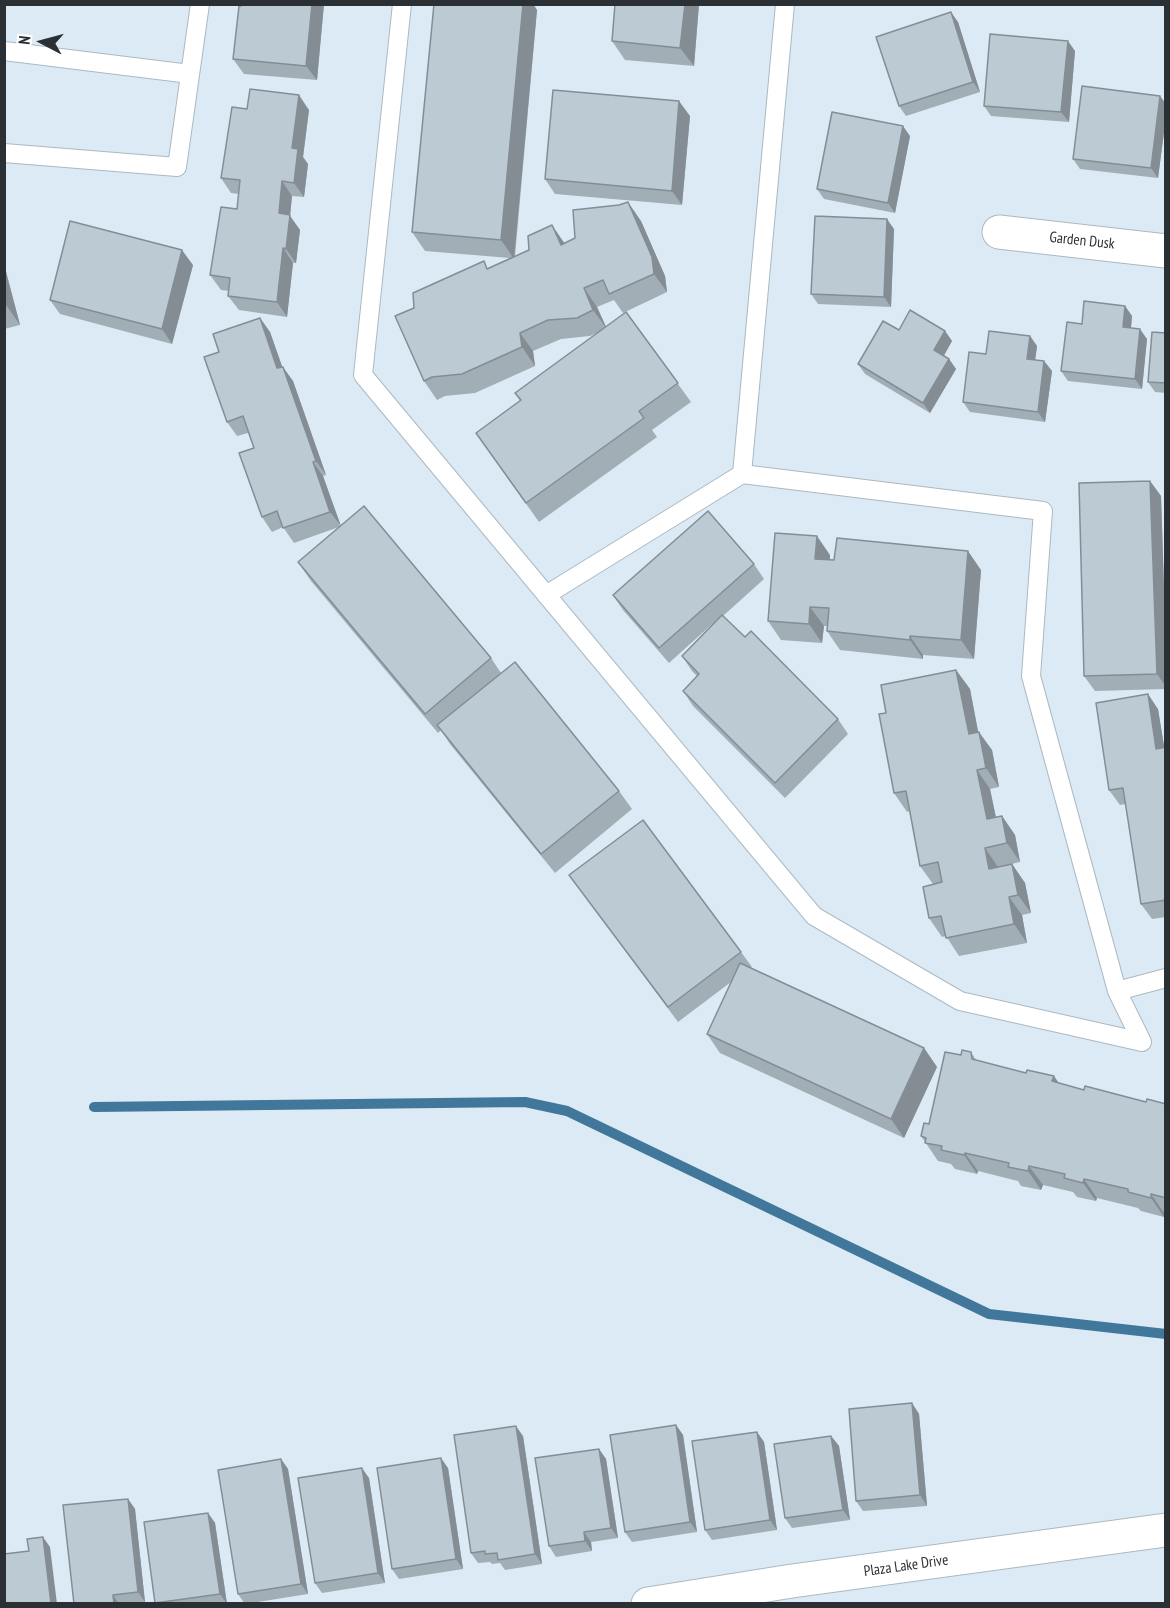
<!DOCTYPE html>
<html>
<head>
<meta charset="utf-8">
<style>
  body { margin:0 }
  #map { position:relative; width:1170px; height:1608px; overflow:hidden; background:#dbeaf4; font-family:"PT Sans Narrow",sans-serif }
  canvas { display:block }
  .frame { position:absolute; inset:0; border:6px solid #2b3034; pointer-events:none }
  .north { position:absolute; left:12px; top:12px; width:60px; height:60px; -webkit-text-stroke:4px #fff; paint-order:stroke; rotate:276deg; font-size:16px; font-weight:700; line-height:24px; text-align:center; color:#2b3034 }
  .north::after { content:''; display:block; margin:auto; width:21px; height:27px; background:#2b3034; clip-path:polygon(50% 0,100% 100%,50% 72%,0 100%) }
</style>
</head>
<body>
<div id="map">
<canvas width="1170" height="1608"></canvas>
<div class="frame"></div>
<div class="north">N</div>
</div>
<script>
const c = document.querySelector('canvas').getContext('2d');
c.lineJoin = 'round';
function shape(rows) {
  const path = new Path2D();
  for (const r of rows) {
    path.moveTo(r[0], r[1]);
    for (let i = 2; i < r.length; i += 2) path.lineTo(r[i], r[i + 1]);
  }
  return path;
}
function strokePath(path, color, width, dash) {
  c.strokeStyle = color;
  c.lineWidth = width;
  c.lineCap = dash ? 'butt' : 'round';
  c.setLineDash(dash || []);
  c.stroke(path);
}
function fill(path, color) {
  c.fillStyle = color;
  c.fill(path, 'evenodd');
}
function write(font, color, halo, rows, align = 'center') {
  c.font = font + ' "PT Sans Narrow",sans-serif';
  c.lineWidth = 4.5;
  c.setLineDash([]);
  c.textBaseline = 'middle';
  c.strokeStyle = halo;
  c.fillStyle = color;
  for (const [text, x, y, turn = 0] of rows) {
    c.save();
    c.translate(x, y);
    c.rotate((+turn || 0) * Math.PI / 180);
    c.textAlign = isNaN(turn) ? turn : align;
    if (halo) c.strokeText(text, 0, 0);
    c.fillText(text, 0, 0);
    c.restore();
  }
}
const stream = shape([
  [94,1107,525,1102,567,1111,989,1314,1166,1334]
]);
const service = shape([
  [402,4,363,375,814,916,960,1001,1142,1042,1117,991,1031,676,1043,511,742,474,785,4],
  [4,51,190,74],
  [4,153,177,167,200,4],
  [546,595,742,474],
  [1117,991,1166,978]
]);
const minor = shape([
  [999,232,1166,251],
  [648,1604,792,1581,1166,1530]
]);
const wall = shape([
  [241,4,324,4,317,80,244,74,233,59],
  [434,4,533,4,537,10,515,256,564,243,641,221,665,276,667,292,623,313,614,300,597,307,606,327,626,312,691,402,652,430,657,437,539,522,476,433,520,401,515,393,599,332,590,336,561,339,533,351,535,366,475,393,445,396,437,400,424,381,414,308,488,268,510,258,425,251,412,232],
  [699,4,694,66,625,60,612,41],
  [958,22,980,92,906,116,899,106],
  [1075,51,1069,122,991,116,984,106],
  [1166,104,1166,117,1158,178,1080,169,1073,159],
  [247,109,309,110,303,157,308,164,304,197,292,196,290,216,300,230,296,263,293,263,287,317,239,310,228,296,229,291,221,290,210,275,237,209,239,194,231,193,221,178],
  [690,116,682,205,555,194,545,179],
  [910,136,895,213,824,199,817,189],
  [894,229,891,307,818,304,811,294],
  [4,264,20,325,4,329],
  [193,265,172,344,60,314,50,300],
  [1125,306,1132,316,1131,328,1147,339,1142,389,1068,381,1061,371,1082,324],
  [260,318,270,332,282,367,293,381,326,475,323,476,340,526,491,658,501,673,619,791,632,809,555,873,450,744,441,730,438,733,311,581,298,562,339,527,294,543,283,527,272,532,262,517,254,448,248,433,237,436,227,422,219,352],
  [899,330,945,331,952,341,944,356,949,359,956,369,930,413,865,374,858,364],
  [1166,333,1166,393,1155,392,1148,382],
  [1030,336,1037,346,1035,360,1044,361,1052,371,1045,422,970,412,963,402,986,354],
  [1150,481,1161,496,1166,648,1166,689,1095,691,1084,676],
  [830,555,830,560,981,570,974,659,923,655,923,659,840,650,827,631,827,626,824,626,822,643,781,640,768,621],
  [754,564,764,579,723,616,745,637,838,719,848,734,785,798,693,706,683,691,697,676,692,671,682,656,720,617,669,663,623,610,613,595],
  [956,670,970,689,978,732,992,750,999,787,990,789,996,817,1002,816,1015,835,1020,862,998,867,1012,864,1025,883,1031,913,1022,915,1027,943,959,956,946,936,942,937,929,918,933,884,920,866,910,811,907,812,894,793,886,713],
  [1158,709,1164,747,1166,747,1166,917,1152,919,1141,904,1126,804,1120,805,1109,790],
  [569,875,741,952,752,967,750,968,924,1048,937,1067,904,1138,720,1053,707,1034,731,982,678,1022],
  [971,1052,976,1060,1058,1083,1084,1090,1146,1102,1166,1104,1166,1213,1164,1213,1164,1217,1141,1211,1138,1208,1097,1198,1096,1201,1077,1197,1073,1192,1043,1185,1041,1190,1021,1186,1018,1181,978,1171,977,1174,955,1169,951,1164,938,1161,921,1136,929,1124,961,1055],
  [912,1403,919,1414,927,1506,863,1511,856,1501],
  [676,1425,683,1435,697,1532,632,1542,625,1532],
  [757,1432,764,1442,777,1530,712,1540,705,1530],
  [523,1436,542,1564,505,1570,500,1563,492,1564,490,1562,478,1563,471,1553],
  [831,1436,839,1446,850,1520,792,1528,785,1518],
  [599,1449,606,1459,618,1538,591,1542,592,1551,556,1557,549,1546],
  [281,1459,288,1469,308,1594,245,1604,238,1594],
  [448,1468,463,1569,399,1579,392,1569],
  [369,1478,385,1583,322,1593,315,1583],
  [128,1499,135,1509,145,1602,136,1604,74,1604],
  [208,1513,215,1523,227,1604,155,1604]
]);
const shadedWall = shape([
  [312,4,324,4,317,80,306,66],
  [523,4,533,4,537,10,514,259,501,240],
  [685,4,699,4,694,66,680,48],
  [951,12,958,22,980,92,973,82],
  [1068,41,1075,51,1069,122,1061,112],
  [299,95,309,110,303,157,308,164,304,197,294,183,292,148],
  [1160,96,1166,104,1166,117,1158,178,1151,168],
  [679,101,690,116,682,205,672,191],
  [903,126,910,136,895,213,888,203],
  [282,181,292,196,290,216,300,230,296,263,286,249,279,213],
  [628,202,641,221,665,276,667,292,654,274],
  [887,219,894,229,891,307,884,297],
  [552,225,565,244,561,245],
  [283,248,293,263,287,317,277,302],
  [182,250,193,265,172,344,162,329],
  [4,264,20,325,4,302],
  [584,288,597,307,607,329,593,310],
  [1125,306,1132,316,1130,338,1123,327],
  [260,318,270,332,288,383,277,368],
  [1140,329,1147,339,1142,389,1135,379],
  [945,331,952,341,941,360,934,350],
  [520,333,533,351,535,366,522,347],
  [1030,336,1037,346,1034,369,1027,359],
  [949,359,956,369,930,413,923,403],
  [1044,361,1052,371,1045,422,1038,412],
  [283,367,293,381,326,475,316,461],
  [313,462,323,476,341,526,330,512],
  [1150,481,1161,496,1166,648,1166,687,1157,674],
  [817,536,830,555,828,578,815,559],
  [968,551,981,570,974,659,961,640],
  [810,607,824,626,822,643,809,624],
  [910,636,923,655,923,659,910,640],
  [956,670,970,689,982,752,969,734],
  [1148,694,1158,709,1166,758,1156,749],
  [979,732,992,750,999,787,986,768],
  [977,770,990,789,1000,838,987,819],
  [1002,816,1015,835,1020,862,1007,843],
  [985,848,998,867,989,869],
  [1012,864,1025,883,1031,913,1018,895],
  [1009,897,1022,915,1027,943,1014,924],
  [924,1048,937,1067,904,1138,891,1119],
  [1054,1076,1067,1095,1052,1081],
  [965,1153,978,1171,977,1174,964,1155],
  [1029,1166,1043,1185,1041,1190,1028,1171],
  [1084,1179,1097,1198,1096,1201,1083,1183],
  [1151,1194,1164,1213,1164,1217,1151,1198],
  [912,1403,919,1414,927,1506,920,1495],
  [676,1425,683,1435,697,1532,690,1522],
  [516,1426,523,1436,542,1564,535,1554],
  [757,1432,764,1442,777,1530,770,1520],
  [831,1436,839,1446,850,1520,843,1510],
  [599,1449,606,1459,618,1538,611,1528],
  [441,1458,448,1468,463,1569,456,1559],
  [281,1459,288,1469,308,1594,301,1584],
  [362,1468,369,1478,385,1583,378,1573],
  [128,1499,135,1509,145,1602,138,1592],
  [208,1513,215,1523,227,1604,220,1594],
  [584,1532,591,1542,592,1551,585,1541],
  [43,1537,50,1547,57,1604,51,1604],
  [113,1595,119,1604,114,1604]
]);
const building = shape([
  [241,4,312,4,306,66,233,59,239,6,241,6,241,4],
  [434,4,523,4,501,240,412,232,434,4],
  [615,4,685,4,680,48,612,41,615,4],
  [951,12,973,82,899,106,876,37,951,12],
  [990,34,1068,41,1061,112,984,106,990,34],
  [1082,86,1160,96,1151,168,1073,159,1082,86],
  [250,89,299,95,292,148,298,149,294,183,282,181,279,213,290,215,286,249,283,248,277,302,228,296,230,278,210,275,221,207,237,209,240,180,221,178,232,107,247,109,250,89],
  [553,90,679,101,672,191,545,179,553,90],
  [832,112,903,126,888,203,817,189,832,112],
  [628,202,652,257,654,274,609,294,603,280,584,288,593,310,577,318,548,320,520,333,522,347,462,374,432,377,424,381,395,316,414,308,413,293,484,261,487,269,529,250,528,236,552,225,561,245,575,238,573,210,619,205,628,202],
  [815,216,887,219,884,297,811,294,815,216],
  [70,221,182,250,162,329,50,300,70,221],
  [1084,301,1125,306,1123,327,1140,329,1135,379,1061,371,1067,322,1082,324,1084,301],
  [910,310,945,331,934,350,949,359,923,403,858,364,883,321,899,330,910,310],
  [626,312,678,383,639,411,644,418,526,503,476,433,521,400,515,393,626,312],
  [260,318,277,368,283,367,316,461,313,462,330,512,283,528,277,511,262,517,239,453,254,448,243,416,227,422,204,357,219,352,213,334,260,318],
  [989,331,1030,336,1027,359,1044,361,1038,412,963,402,969,352,986,354,989,331],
  [1152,332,1166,333,1166,383,1148,382,1152,332],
  [1150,481,1157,674,1084,676,1079,483,1150,481],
  [364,506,491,658,425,714,298,562,364,506],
  [708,511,754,564,659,648,613,595,708,511],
  [775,533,817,536,815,559,834,560,837,538,968,551,961,640,910,636,910,640,827,631,829,608,810,607,809,624,768,621,775,533],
  [722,615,745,637,751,631,838,719,775,783,683,691,699,674,682,656,722,615],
  [515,662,619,791,541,854,437,725,515,662],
  [956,670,969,734,979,732,986,768,977,770,987,819,1002,816,1007,843,985,848,989,869,1012,864,1018,895,1009,897,1014,924,946,938,941,916,929,918,923,887,942,882,938,862,920,866,906,791,894,793,879,714,886,713,881,685,956,670],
  [1148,694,1156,749,1166,747,1166,900,1141,904,1123,788,1109,790,1096,703,1148,694],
  [643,820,741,952,668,1007,569,875,643,820],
  [740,963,924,1048,891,1119,707,1034,740,963],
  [962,1050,971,1052,972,1059,1026,1073,1027,1070,1054,1076,1052,1081,1084,1090,1085,1086,1146,1102,1147,1099,1166,1104,1166,1198,1151,1194,1151,1198,1128,1192,1128,1189,1084,1179,1083,1183,1064,1178,1065,1174,1029,1166,1028,1171,1008,1167,1009,1163,965,1153,964,1155,941,1150,942,1146,925,1143,926,1138,921,1136,924,1123,929,1124,945,1052,961,1055,962,1050],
  [912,1403,920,1495,856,1501,849,1409,912,1403],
  [676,1425,690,1522,625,1532,610,1435,676,1425],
  [516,1426,535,1554,498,1560,497,1553,485,1554,485,1551,471,1553,454,1435,516,1426],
  [757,1432,770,1520,705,1530,692,1441,757,1432],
  [831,1436,843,1510,785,1518,774,1444,831,1436],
  [599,1449,611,1528,584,1532,585,1541,549,1546,535,1458,599,1449],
  [441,1458,456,1559,392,1569,377,1468,441,1458],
  [281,1459,301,1584,238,1594,218,1470,281,1459],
  [362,1468,378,1573,315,1583,298,1478,362,1468],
  [128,1499,138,1592,113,1595,114,1604,74,1604,63,1505,128,1499],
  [208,1513,220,1594,155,1603,144,1522,208,1513],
  [43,1537,51,1604,5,1604,4,1554,29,1551,27,1539,43,1537]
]);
const streetNames = [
  ["Garden Dusk",1082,241,6],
  ["Plaza Lake Drive",906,1566,-8]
];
strokePath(stream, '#41779a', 10);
strokePath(service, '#abb9c2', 20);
strokePath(minor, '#abb9c2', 35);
strokePath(service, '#fff', 18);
strokePath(minor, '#fff', 33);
fill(wall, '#a2aeb6');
fill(shadedWall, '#848d94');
fill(building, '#bccad4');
strokePath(building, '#848d94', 1.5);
write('15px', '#2b3034', '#fff', streetNames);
</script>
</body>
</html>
